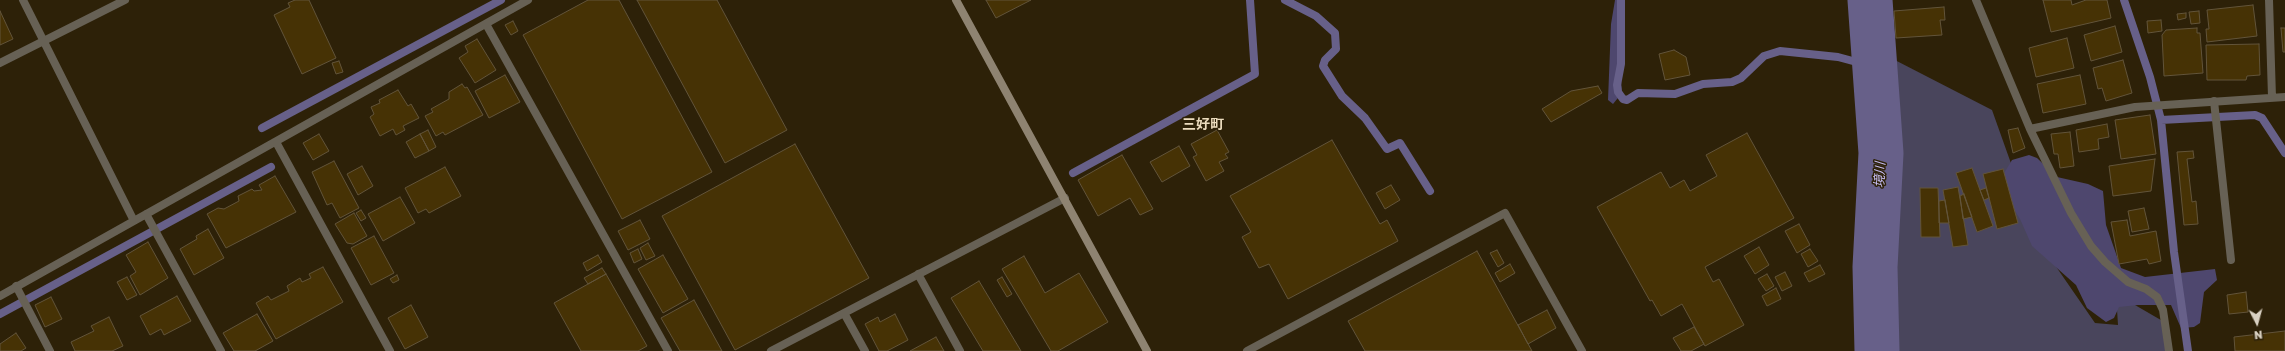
<!DOCTYPE html>
<html>
<head>
<meta charset="utf-8">
<style>
  body { margin:0 }
  #map { position:relative; width:2285px; height:351px; overflow:hidden; background:#2d2108; font-family:"Golos Text",sans-serif }
  canvas { display:block }
  .north { position:absolute; left:2237px; top:303px; width:40px; height:40px; -webkit-text-stroke:3px #2d2108; paint-order:stroke; rotate:174deg; font-size:11px; font-weight:700; line-height:16px; text-align:center; color:#d9d1c2 }
  .north::after { content:''; display:block; margin:auto; width:14px; height:18px; background:#d9d1c2; clip-path:polygon(50% 0,100% 100%,50% 72%,0 100%) }
</style>
</head>
<body>
<div id="map">
<canvas width="2285" height="351"></canvas>
<div class="north">N</div>
</div>
<script>
const c = document.querySelector('canvas').getContext('2d');
c.lineJoin = 'round';
function fill(path, color) {
  c.fillStyle = color;
  c.fill(path, 'evenodd');
}
function shape(rows) {
  const path = new Path2D();
  for (const r of rows) {
    path.moveTo(r[0], r[1]);
    for (let i = 2; i < r.length; i += 2) path.lineTo(r[i], r[i + 1]);
  }
  return path;
}
function strokePath(path, color, width, dash) {
  c.strokeStyle = color;
  c.lineWidth = width;
  c.lineCap = dash ? 'butt' : 'round';
  c.setLineDash(dash || []);
  c.stroke(path);
}
function write(font, color, halo, rows, align = 'center') {
  c.font = font + ' "Golos Text","Noto Sans JP",sans-serif';
  c.lineWidth = 3;
  c.setLineDash([]);
  c.textBaseline = 'middle';
  c.strokeStyle = halo;
  c.fillStyle = color;
  for (const [text, x, y, turn = 0] of rows) {
    c.save();
    c.translate(x, y);
    c.rotate((+turn || 0) * Math.PI / 180);
    c.textAlign = isNaN(turn) ? turn : align;
    if (halo) c.strokeText(text, 0, 0);
    c.fillText(text, 0, 0);
    c.restore();
  }
}
const green = shape([
  [1889,57,1992,110,2039,242,2095,323,2118,325,2116,294,2166,323,2167,351,1889,351]
]);
const forest = shape([
  [1615,0,1624,0,1623,48,1620,66,1622,93,1613,104,1608,100,1611,24],
  [2029,155,2037,158,2057,177,2088,184,2103,191,2106,225,2121,268,2145,277,2215,269,2217,280,2204,292,2200,323,2194,327,2181,328,2171,305,2138,305,2119,307,2114,318,2106,322,2087,308,2076,285,2032,246,2020,219,2011,204,2003,175,2012,160]
]);
const stream = shape([
  [1285,0,1316,16,1335,33,1336,49,1325,60,1323,66,1342,96,1365,118,1387,149,1400,143,1430,191],
  [1621,0,1621,64,1617,85,1618,92,1623,99,1627,100,1638,93,1675,94,1703,84,1732,82,1741,78,1764,56,1780,51,1838,57,1875,67],
  [2124,0,2150,77,2161,120,2174,252,2188,351],
  [2161,120,2255,115,2262,118,2285,153],
  [262,128,501,0],
  [1073,173,1255,74,1250,0],
  [0,314,271,167]
]);
const river = shape([
  [1870,0,1881,153,1875,267,1877,351]
]);
const building = shape([
  [295,0,309,0,336,58,302,74,274,15,290,7,288,3,295,0],
  [588,0,619,0,712,172,622,219,523,35,588,0],
  [637,0,717,0,787,130,725,163,637,0],
  [986,0,1031,0,996,18,986,0],
  [2043,0,2071,0,2072,5,2086,0,2107,0,2111,18,2051,32,2043,0],
  [2253,5,2257,36,2207,42,2206,29,2209,29,2207,10,2253,5],
  [1944,7,1945,20,1940,20,1942,35,1896,38,1894,11,1944,7],
  [0,11,13,39,0,45,0,11],
  [2199,11,2200,23,2191,24,2189,12,2199,11],
  [2186,13,2186,18,2178,20,2177,14,2186,13],
  [2161,20,2162,31,2148,33,2147,21,2161,20],
  [513,21,518,31,511,35,505,25,513,21],
  [2115,26,2122,52,2091,61,2084,35,2115,26],
  [2197,28,2197,33,2200,33,2203,73,2164,76,2162,35,2166,30,2197,28],
  [2281,28,2285,28,2285,52,2283,52,2281,28],
  [2067,38,2074,68,2036,77,2029,48,2067,38],
  [477,39,496,70,475,83,459,58,468,52,465,46,477,39],
  [2259,44,2260,75,2247,76,2246,80,2207,80,2206,45,2259,44],
  [1674,50,1686,57,1690,75,1665,80,1659,54,1674,50],
  [2123,60,2132,93,2106,101,2102,88,2098,89,2093,68,2123,60],
  [339,61,343,72,336,74,332,63,339,61],
  [505,75,520,102,489,118,475,91,505,75],
  [2080,75,2086,104,2043,113,2037,84,2080,75],
  [462,84,465,88,467,87,483,115,445,135,443,132,436,136,425,116,433,112,431,109,449,99,449,92,462,84],
  [1598,86,1602,93,1551,122,1542,109,1571,91,1598,86],
  [398,90,408,106,411,104,419,118,403,126,405,130,396,135,393,129,380,136,370,117,374,114,371,107,380,103,379,100,398,90],
  [2150,115,2156,154,2121,159,2115,120,2150,115],
  [2107,124,2109,137,2098,139,2099,149,2079,152,2076,130,2107,124],
  [2018,128,2025,148,2013,153,2008,130,2018,128],
  [428,130,436,147,429,151,420,134,428,130],
  [1217,130,1229,152,1225,154,1228,158,1219,162,1224,171,1206,181,1193,157,1197,155,1191,144,1217,130],
  [2070,132,2074,166,2060,168,2058,154,2054,154,2051,134,2070,132],
  [1747,133,1794,218,1705,267,1713,282,1719,279,1744,325,1705,346,1682,304,1661,316,1652,300,1650,301,1597,207,1661,172,1670,188,1684,180,1690,191,1717,176,1706,155,1747,133],
  [319,134,329,151,313,160,303,143,319,134],
  [420,134,429,151,415,158,406,142,420,134],
  [1332,140,1380,224,1387,220,1398,241,1288,299,1269,264,1259,268,1242,237,1251,232,1230,196,1332,140],
  [795,144,869,278,735,350,662,216,795,144],
  [1179,146,1190,166,1162,182,1150,162,1179,146],
  [2193,151,2194,158,2187,159,2192,202,2196,201,2198,224,2184,225,2177,152,2193,151],
  [1122,155,1153,209,1140,215,1130,198,1098,216,1078,180,1122,155],
  [2155,159,2151,191,2113,196,2109,166,2155,159],
  [334,161,359,208,340,218,332,203,327,205,312,172,334,161],
  [362,166,373,186,358,195,347,174,362,166],
  [445,167,461,196,429,213,426,209,418,213,405,188,445,167],
  [1972,168,1993,226,1977,232,1956,173,1972,168],
  [2003,169,2018,223,1997,229,1983,174,2003,169],
  [275,176,296,212,226,248,207,214,218,208,224,209,239,201,238,196,252,189,254,191,262,190,259,185,275,176],
  [1391,185,1400,200,1385,209,1376,193,1391,185],
  [1958,187,1968,245,1953,247,1943,190,1958,187],
  [1920,188,1938,188,1940,237,1921,237,1920,188],
  [1986,188,1989,198,1984,200,1980,190,1986,188],
  [1964,194,1972,217,1963,219,1960,196,1964,194],
  [400,197,415,223,383,241,368,214,400,197],
  [1945,200,1949,223,1939,223,1939,201,1945,200],
  [2144,208,2149,229,2132,232,2128,211,2144,208],
  [361,210,366,218,361,221,356,213,361,210],
  [354,213,367,236,353,244,347,243,335,224,354,213],
  [640,220,650,239,628,250,618,231,640,220],
  [2127,220,2130,236,2156,231,2161,261,2149,264,2147,259,2119,264,2111,222,2127,220],
  [1799,224,1810,245,1797,253,1785,231,1799,224],
  [208,229,224,258,194,275,180,249,197,239,196,236,208,229],
  [374,236,394,273,371,285,351,248,374,236],
  [148,242,168,278,140,295,130,276,136,272,126,255,148,242],
  [648,243,655,256,646,260,640,248,648,243],
  [1759,247,1769,265,1755,274,1744,256,1759,247],
  [638,249,642,259,634,263,630,253,638,249],
  [1810,249,1818,261,1808,267,1801,254,1810,249],
  [1497,250,1504,263,1498,267,1490,253,1497,250],
  [1477,251,1532,351,1365,351,1348,321,1477,251],
  [598,255,602,262,587,271,583,263,598,255],
  [663,255,688,299,663,313,638,269,663,255],
  [1024,256,1045,293,1079,273,1108,322,1058,351,1051,351,1002,269,1024,256],
  [1510,264,1515,273,1500,282,1495,273,1510,264],
  [1820,265,1825,274,1809,282,1804,273,1820,265],
  [323,267,343,302,276,339,256,303,268,296,271,300,289,291,287,286,300,278,302,282,311,278,309,274,323,267],
  [602,268,606,274,588,284,584,278,602,268],
  [1785,272,1792,286,1782,291,1775,277,1785,272],
  [606,274,647,346,638,351,581,351,554,303,606,274],
  [1767,274,1774,286,1766,291,1758,279,1767,274],
  [397,275,399,280,393,283,390,279,397,275],
  [127,277,137,295,127,300,117,282,127,277],
  [1002,277,1012,294,1007,297,997,280,1002,277],
  [979,281,1021,351,983,351,951,298,979,281],
  [1776,288,1781,299,1767,306,1762,296,1776,288],
  [2246,292,2248,312,2229,314,2227,295,2246,292],
  [177,296,191,321,164,335,161,329,150,335,140,316,177,296],
  [51,297,62,319,45,327,35,305,51,297],
  [694,300,722,351,680,351,661,318,694,300],
  [411,305,428,337,405,349,388,318,411,305],
  [1547,310,1556,328,1528,344,1518,325,1547,310],
  [257,314,273,341,255,351,234,351,223,333,257,314],
  [895,314,908,340,887,351,879,351,865,324,878,317,880,322,895,314],
  [109,317,123,346,112,351,75,351,71,342,94,331,91,326,109,317],
  [1694,327,1704,344,1691,351,1681,351,1673,338,1694,327],
  [2285,331,2285,351,2235,351,2234,337,2285,331],
  [16,333,26,348,21,351,0,351,0,344,16,333],
  [936,337,944,351,910,351,936,337]
]);
const lane = shape([
  [2214,101,2231,260]
]);
const street = shape([
  [23,0,134,221],
  [1976,0,2030,129,2135,107,2285,97],
  [2269,0,2272,97],
  [486,24,668,351],
  [0,63,125,0],
  [2030,129,2071,213,2091,246,2105,262,2128,282,2146,289,2157,297,2163,310,2169,351],
  [276,142,390,351],
  [146,214,221,351],
  [918,274,960,351],
  [16,286,50,351],
  [0,296,528,0],
  [844,313,865,351],
  [771,351,1065,198],
  [1247,351,1505,213,1582,351]
]);
const secondary = shape([
  [956,0,1147,351]
]);
const waterNames = [
  ["境川",1880,175,-87]
];
const quarterNames = [
  ["三好町",1203,125]
];
fill(green, '#49455c');
fill(forest, '#4e476e');
strokePath(stream, '#676089', 8);
strokePath(river, '#676089', 45);
fill(building, '#463205');
strokePath(building, '#62543a', 1);
strokePath(lane, '#676155', 8);
strokePath(street, '#676155', 8);
strokePath(secondary, '#8e8371', 8);
write('italic 13px', '#c8bff5', '#2d2108', waterNames);
write('bold 14px', '#ebdbbd', '#2d2108', quarterNames);
</script>
</body>
</html>
